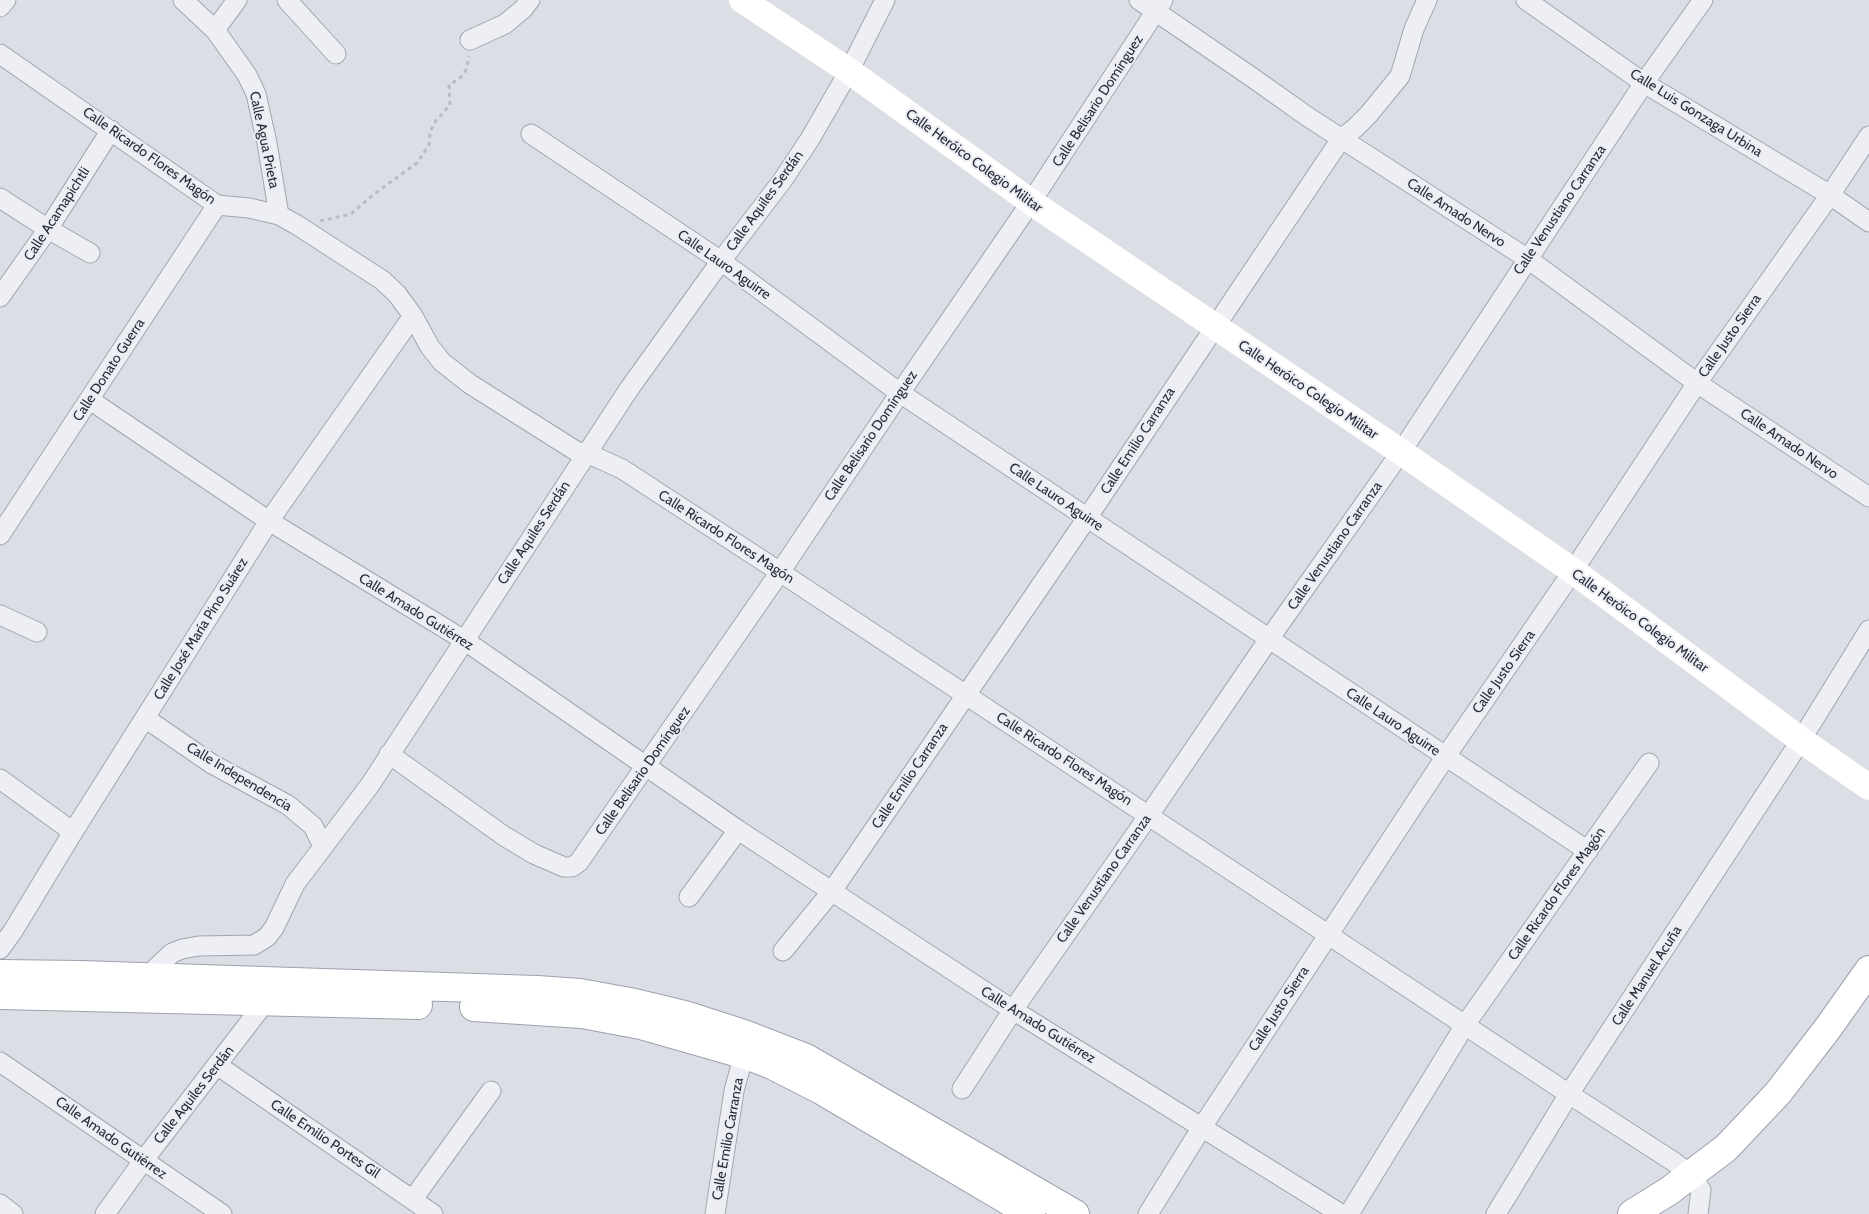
<!DOCTYPE html>
<html>
<head>
<meta charset="utf-8">
<style>
  body { margin:0 }
  canvas { display:block; background:#dcdee5 }
</style>
</head>
<body>
<canvas width="1869" height="1214"></canvas>
<script>
const c = document.querySelector('canvas').getContext('2d');
c.lineJoin = 'round';
function shape(rows) {
  const path = new Path2D();
  for (const r of rows) {
    path.moveTo(r[0], r[1]);
    for (let i = 2; i < r.length; i += 2) path.lineTo(r[i], r[i + 1]);
  }
  return path;
}
function strokePath(path, color, width, dash) {
  c.strokeStyle = color;
  c.lineWidth = width;
  c.lineCap = dash ? 'butt' : 'round';
  c.setLineDash(dash || []);
  c.stroke(path);
}
function write(font, color, halo, rows, align = 'center') {
  c.font = font + ' Cabin,sans-serif';
  c.lineWidth = 4;
  c.setLineDash([]);
  c.textBaseline = 'middle';
  c.strokeStyle = halo;
  c.fillStyle = color;
  for (const [text, x, y, turn = 0] of rows) {
    c.save();
    c.translate(x, y);
    c.rotate((+turn || 0) * Math.PI / 180);
    c.textAlign = isNaN(turn) ? turn : align;
    if (halo) c.strokeText(text, 0, 0);
    c.fillText(text, 0, 0);
    c.restore();
  }
}
const path = shape([
  [320,221,351,214,374,194,417,163,429,145,430,133,434,123,450,105,449,85,460,78,466,70,469,56]
]);
const minor = shape([
  [183,0,215,30,247,75,256,94,267,143,279,215],
  [287,0,336,54],
  [1139,0,1253,78,1308,117,1528,259,1697,383,1869,497],
  [1526,0,1644,83,1830,195,1869,222],
  [0,7,6,0],
  [215,30,237,0],
  [470,40,505,24,523,9,530,0],
  [0,54,217,205,249,208,279,215,297,225,382,280,397,294,413,316,430,347,442,362,470,384,576,451,598,458,622,469,780,572,1569,1094,1674,1162,1691,1175,1701,1190,1698,1214],
  [531,134,721,261,900,393,1588,851],
  [0,198,48,229,90,253],
  [0,297,48,229,111,130],
  [90,400,269,521,464,640,738,830,1013,1010,1341,1214],
  [0,535,217,205],
  [0,615,37,632],
  [145,718,212,764,288,805,313,826,323,846],
  [389,754,504,836,534,854,564,867,572,867,579,862,780,572,900,393,1031,202,1163,0],
  [0,779,73,832],
  [689,897,738,830],
  [0,949,13,931,73,832,269,521,413,316],
  [783,951,832,891,966,695,1087,518,1341,139,1355,128,1369,114,1400,76,1414,29,1427,0],
  [146,986,156,968,172,953,182,949,199,946,254,945,267,937,274,928,295,884,370,785,629,389,721,261,782,181,810,139,849,71,885,0],
  [0,1062,222,1214],
  [217,1065,433,1214],
  [962,1089,1013,1010,1149,815,1269,639,1401,452,1644,83,1703,0],
  [413,1199,491,1091],
  [0,1204,13,1214],
  [105,1214,143,1161,266,1001],
  [715,1214,734,1091,741,1065,751,1045],
  [1148,1214,1202,1127,1446,756,1573,571,1697,383,1830,195,1869,136],
  [1349,1214,1465,1025,1649,763],
  [1496,1214,1569,1094,1801,740,1869,630]
]);
const secondary = shape([
  [742,0,849,71,1031,202,1401,452,1573,571,1801,740,1869,787]
]);
const primary = shape([
  [0,974,81,975,537,990,580,993,635,1003,685,1015,744,1034,806,1058,1075,1214],
  [0,995,418,1005],
  [474,1007,582,1014,641,1025,746,1055,772,1065,821,1090,1031,1214],
  [1632,1214,1669,1191,1726,1148,1778,1093,1828,1028,1869,970]
]);
const streetNames = [
  ["Calle Belisario Domínguez",1098,101,-57],
  ["Calle Luis Gonzaga Urbina",1696,113,32],
  ["Calle Agua Prieta",264,140,78],
  ["Calle Ricardo Flores Magón",149,156,35],
  ["Calle Heróico Colegio Militar",974,161,36],
  ["Calle Aquiles Serdán",765,201,-54],
  ["Calle Venustiano Carranza",1560,210,-56],
  ["Calle Amado Nervo",1456,213,33],
  ["Calle Acamapichtli",57,214,-57],
  ["Calle Lauro Aguirre",724,265,35],
  ["Calle Justo Sierra",1730,336,-55],
  ["Calle Donato Guerra",109,370,-57],
  ["Calle Heróico Colegio Militar",1308,390,34],
  ["Calle Belisario Domínguez",871,436,-56],
  ["Calle Emilio Carranza",1138,441,-57],
  ["Calle Amado Nervo",1789,444,34],
  ["Calle Lauro Aguirre",1056,497,34],
  ["Calle Aquiles Serdán",534,533,-57],
  ["Calle Ricardo Flores Magón",726,537,33],
  ["Calle Venustiano Carranza",1335,546,-55],
  ["Calle Amado Gutiérrez",416,612,32],
  ["Calle Heróico Colegio Militar",1640,621,36],
  ["Calle José María Pino Suárez",201,629,-58],
  ["Calle Justo Sierra",1504,672,-55],
  ["Calle Lauro Aguirre",1393,722,34],
  ["Calle Ricardo Flores Magón",1064,759,33],
  ["Calle Belisario Domínguez",643,771,-55],
  ["Calle Emilio Carranza",910,776,-56],
  ["Calle Independencia",239,777,31],
  ["Calle Venustiano Carranza",1104,879,-55],
  ["Calle Ricardo Flores Magón",1557,894,-55],
  ["Calle Manuel Acuña",1647,976,-57],
  ["Calle Justo Sierra",1279,1009,-57],
  ["Calle Amado Gutiérrez",1038,1025,32],
  ["Calle Aquiles Serdán",194,1095,-52],
  ["Calle Amado Gutiérrez",111,1138,35],
  ["Calle Emilio Portes Gil",325,1139,34],
  ["Calle Emilio Carranza",728,1139,-80]
];
strokePath(minor, '#a2a5ae', 21);
strokePath(primary, '#9ca1b0', 30);
strokePath(path, '#babcc4', 3, [4, 4]);
strokePath(minor, '#eeeff4', 19);
strokePath(secondary, '#fff', 26);
strokePath(primary, '#fff', 28);
write('14px', '#272b3a', '#ebedf3', streetNames);
</script>
</body>
</html>
